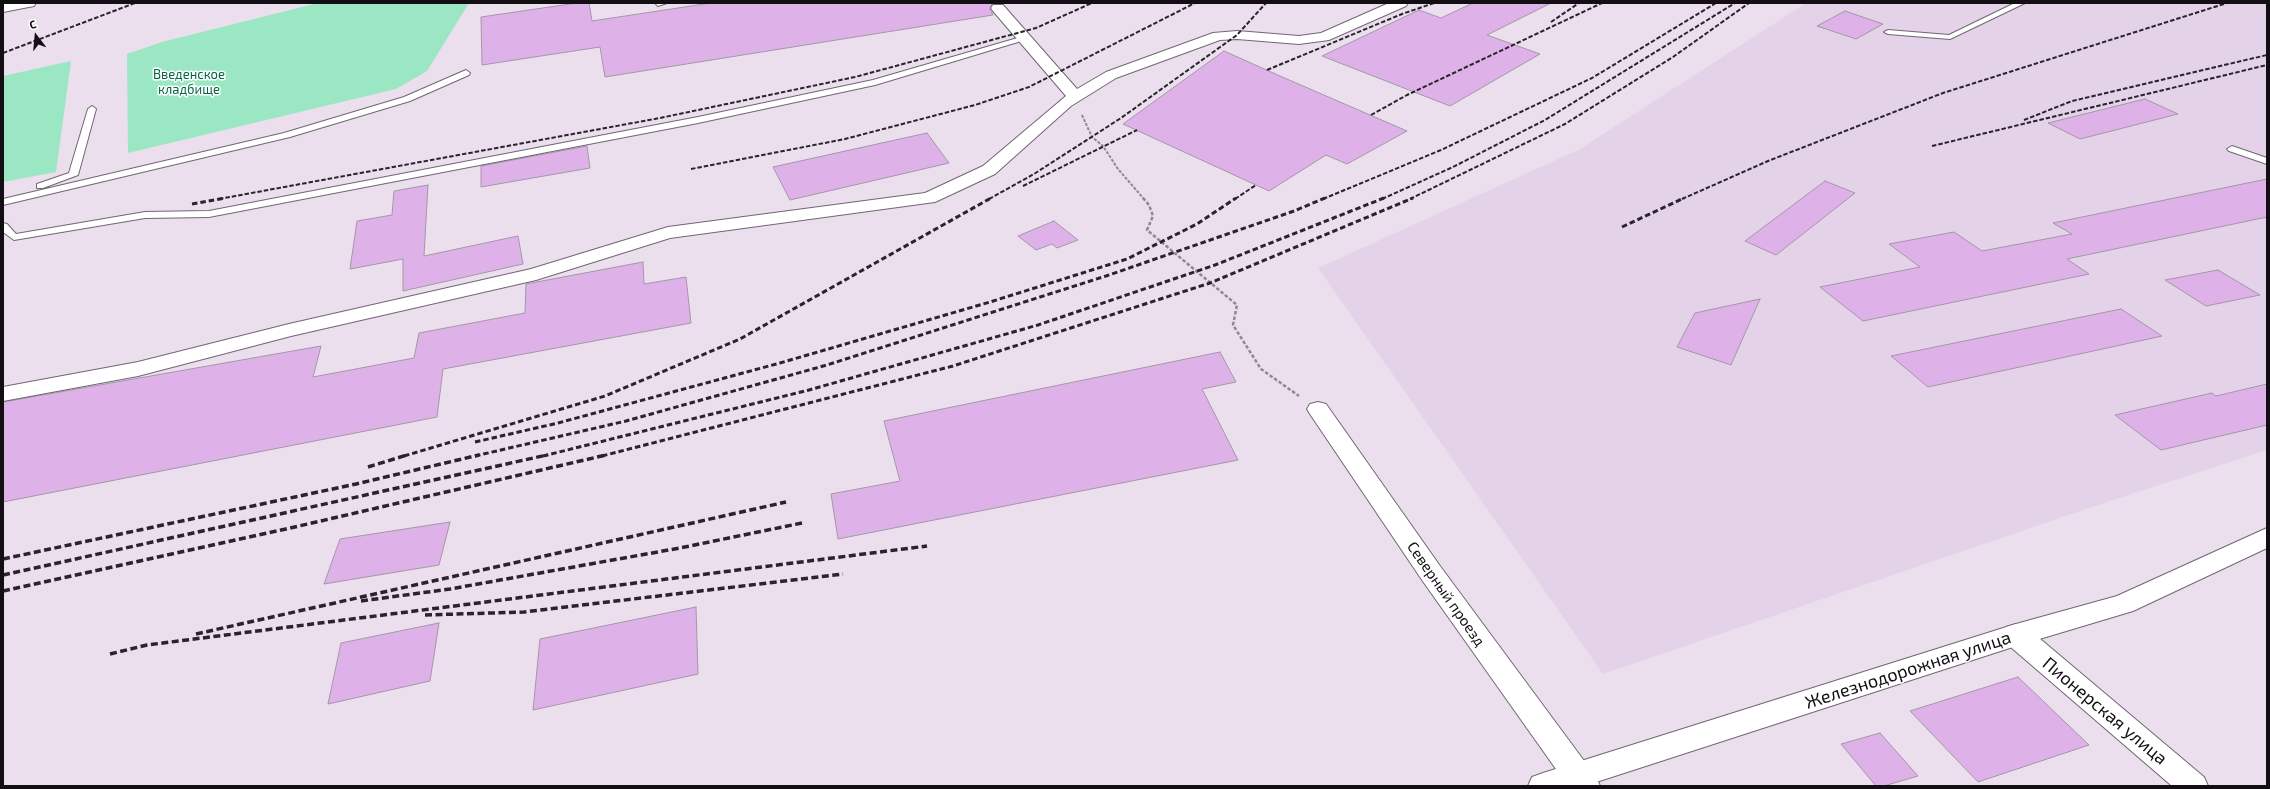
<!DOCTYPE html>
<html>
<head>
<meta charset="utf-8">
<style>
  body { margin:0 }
  #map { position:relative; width:2270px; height:789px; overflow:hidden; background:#ebdfee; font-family:"Exo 2",sans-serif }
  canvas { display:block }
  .frame { position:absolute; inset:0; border:4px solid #120e13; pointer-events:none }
  .north { position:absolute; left:16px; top:16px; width:40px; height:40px; -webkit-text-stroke:3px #fff; paint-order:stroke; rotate:344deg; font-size:11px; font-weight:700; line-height:16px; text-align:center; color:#120e13 }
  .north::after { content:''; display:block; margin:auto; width:14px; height:18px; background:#120e13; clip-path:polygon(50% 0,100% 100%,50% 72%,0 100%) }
</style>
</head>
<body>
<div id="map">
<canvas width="2270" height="789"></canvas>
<div class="frame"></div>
<div class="north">С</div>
</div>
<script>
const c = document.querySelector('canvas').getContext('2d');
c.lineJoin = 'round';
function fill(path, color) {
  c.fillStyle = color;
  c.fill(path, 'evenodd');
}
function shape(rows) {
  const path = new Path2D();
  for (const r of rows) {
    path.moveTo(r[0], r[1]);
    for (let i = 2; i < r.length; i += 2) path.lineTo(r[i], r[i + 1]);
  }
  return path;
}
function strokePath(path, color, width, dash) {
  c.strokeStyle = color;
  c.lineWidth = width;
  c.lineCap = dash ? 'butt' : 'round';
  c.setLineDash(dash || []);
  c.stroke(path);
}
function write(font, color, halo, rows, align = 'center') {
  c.font = font + ' "Exo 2",sans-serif';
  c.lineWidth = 3;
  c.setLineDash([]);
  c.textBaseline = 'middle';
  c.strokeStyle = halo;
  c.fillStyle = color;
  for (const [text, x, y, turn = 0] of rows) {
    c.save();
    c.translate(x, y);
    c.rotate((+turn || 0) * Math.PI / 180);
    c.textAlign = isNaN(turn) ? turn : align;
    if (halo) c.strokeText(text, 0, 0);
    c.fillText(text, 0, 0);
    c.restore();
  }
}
const built = shape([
  [1806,3,2267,3,2267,450,2098,505,1603,674,1318,268,1580,149]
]);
const green = shape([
  [318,3,469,3,427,71,396,89,128,153,127,54,162,42],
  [71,61,56,172,3,182,3,76]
]);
const building = shape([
  [577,3,589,3,592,21,711,3,992,3,990,9,993,15,605,77,600,47,482,65,481,17,577,3],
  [1473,3,1551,3,1487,35,1540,54,1450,106,1322,56,1419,10,1441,18,1473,3],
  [1845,11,1883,24,1856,39,1817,26,1845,11],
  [1224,51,1280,76,1407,131,1347,164,1326,155,1269,191,1123,124,1224,51],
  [2145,99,2178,114,2080,139,2048,123,2145,99],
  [927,133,949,163,790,200,773,167,927,133],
  [587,146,590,168,481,187,481,166,587,146],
  [2267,179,2267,217,2067,259,2089,274,1863,321,1820,287,1920,267,1889,244,1954,232,1982,251,2072,234,2053,223,2267,179],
  [1825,181,1855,193,1776,255,1745,241,1825,181],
  [428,185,424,256,518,236,523,264,403,291,403,259,350,269,357,221,392,215,394,191,428,185],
  [1054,221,1078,240,1057,248,1052,244,1036,250,1018,236,1054,221],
  [643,262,644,284,686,277,691,323,443,369,437,417,3,502,3,402,321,346,313,377,414,358,419,333,525,313,526,284,643,262],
  [2218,270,2260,295,2206,306,2165,280,2218,270],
  [1760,299,1731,365,1677,347,1695,313,1760,299],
  [2121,309,2162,336,1928,387,1891,356,2121,309],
  [1220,352,1236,382,1202,389,1238,460,838,539,831,494,900,481,884,421,1220,352],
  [2267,384,2267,425,2161,450,2115,415,2212,393,2216,396,2267,384],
  [450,522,439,565,324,584,340,539,450,522],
  [696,607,698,674,533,710,540,639,696,607],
  [439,623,430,681,328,704,341,643,439,623],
  [2018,677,2089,745,1978,782,1910,711,2018,677],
  [1880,733,1918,776,1884,786,1876,786,1841,744,1880,733]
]);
const pathFar1 = shape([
  [1082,115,1092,137,1103,146,1118,169,1144,199]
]);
const path = shape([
  [1143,198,1149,205,1153,216,1147,230,1237,305,1233,325,1261,369,1299,396]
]);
const lane = shape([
  [655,3,667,3,658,6,655,3],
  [2015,3,2025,3,1950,39,1888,34,1884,32,1888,30,1949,35,2015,3],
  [1021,37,1028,39,875,85,698,123,209,217,145,218,14,240,3,232,3,223,7,224,16,234,145,212,209,211,698,117,873,80,1021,37],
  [466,70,470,73,469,75,410,101,290,137,3,205,3,199,284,133,404,97,466,70],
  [92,106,96,109,78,175,43,188,37,188,37,184,69,173,88,109,92,106],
  [2232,146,2267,158,2267,164,2229,151,2227,149,2232,146]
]);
const street = shape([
  [1389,3,1408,3,1406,6,1329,40,1299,44,1237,39,1220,40,1116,78,1071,106,995,174,935,202,670,238,536,280,291,336,138,376,3,401,3,387,138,362,289,324,531,269,668,227,925,193,983,166,1066,96,993,11,991,8,993,5,1003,5,1077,89,1106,72,1213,33,1237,31,1299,36,1321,33,1389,3],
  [1318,402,1326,404,1440,566,1596,777,1600,786,1568,786,1422,580,1310,414,1307,409,1310,404,1318,402],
  [2016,624,2026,627,2204,777,2208,786,2172,786,2006,643,2003,635,2006,627,2016,624]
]);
const secondary = shape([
  [36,3,34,6,3,12,3,4,36,3],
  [2267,528,2267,548,2133,611,2016,646,1584,786,1528,786,1532,777,1543,773,2016,624,2117,596,2267,528]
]);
const railFar2 = shape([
  [1551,22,1579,3],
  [3,53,135,3],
  [1267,70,1402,14,1434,3],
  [1371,115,1407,95,1602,3],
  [2024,120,2072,101,2267,55],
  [1932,146,2267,65],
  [691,169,845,139,975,105,1029,87,1195,3],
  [1023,186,1137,130],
  [219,199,660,118,855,77,1036,28,1092,3],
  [989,199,1034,174,1121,118,1237,35,1266,3],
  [1235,199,1256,185],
  [1323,199,1441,150,1592,78,1716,3],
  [1382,199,1453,167,1545,120,1735,3],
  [1410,199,1565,124,1673,57,1749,3],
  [1682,199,1768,161,1943,93,2227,3]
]);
const railFar1 = shape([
  [192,204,225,198],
  [1622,227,1684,198],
  [475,442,558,423,780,363,990,302,1127,259,1197,224,1236,198],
  [404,456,605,396,740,339,991,198],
  [475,456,626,421,827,365,1106,276,1294,211,1325,198],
  [543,456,809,390,1038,325,1215,265,1384,198],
  [602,456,953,366,1210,283,1413,198]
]);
const rail = shape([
  [368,467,407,455],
  [3,559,356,484,479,455],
  [3,575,547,455],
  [3,591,286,529,606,455],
  [361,601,450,589,680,548,802,523],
  [425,615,524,612,843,574],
  [196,634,786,502],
  [110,654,147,645,927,546]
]);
const farParknames = [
  ["Введенское",189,75],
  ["кладбище",189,90]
];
const streetNames = [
  ["Северный проезд",1446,594,55]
];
const nearStreetnames = [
  ["Железнодорожная улица",1908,670,-18],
  ["Пионерская улица",2105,711,40]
];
fill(built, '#e4d3e8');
fill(green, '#9be6c3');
fill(building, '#deb2e9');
strokePath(building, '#a397a5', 1);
strokePath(lane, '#716673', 2);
strokePath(street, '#716673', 2);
strokePath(secondary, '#716673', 2);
strokePath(pathFar1, '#8f8791', 2, [3, 1.5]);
strokePath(path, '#8f8791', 2.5, [3.5, 2]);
fill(lane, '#fff');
fill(street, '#fff');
fill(secondary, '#fff');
strokePath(railFar2, '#28242a', 2, [4.5, 2]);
strokePath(railFar1, '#28242a', 3, [5.5, 3]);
strokePath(rail, '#28242a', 3.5, [7, 3.5]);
write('13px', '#026546', '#fff', farParknames);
write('15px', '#120e13', '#fff', streetNames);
write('18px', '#120e13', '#fff', nearStreetnames);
</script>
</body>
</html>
